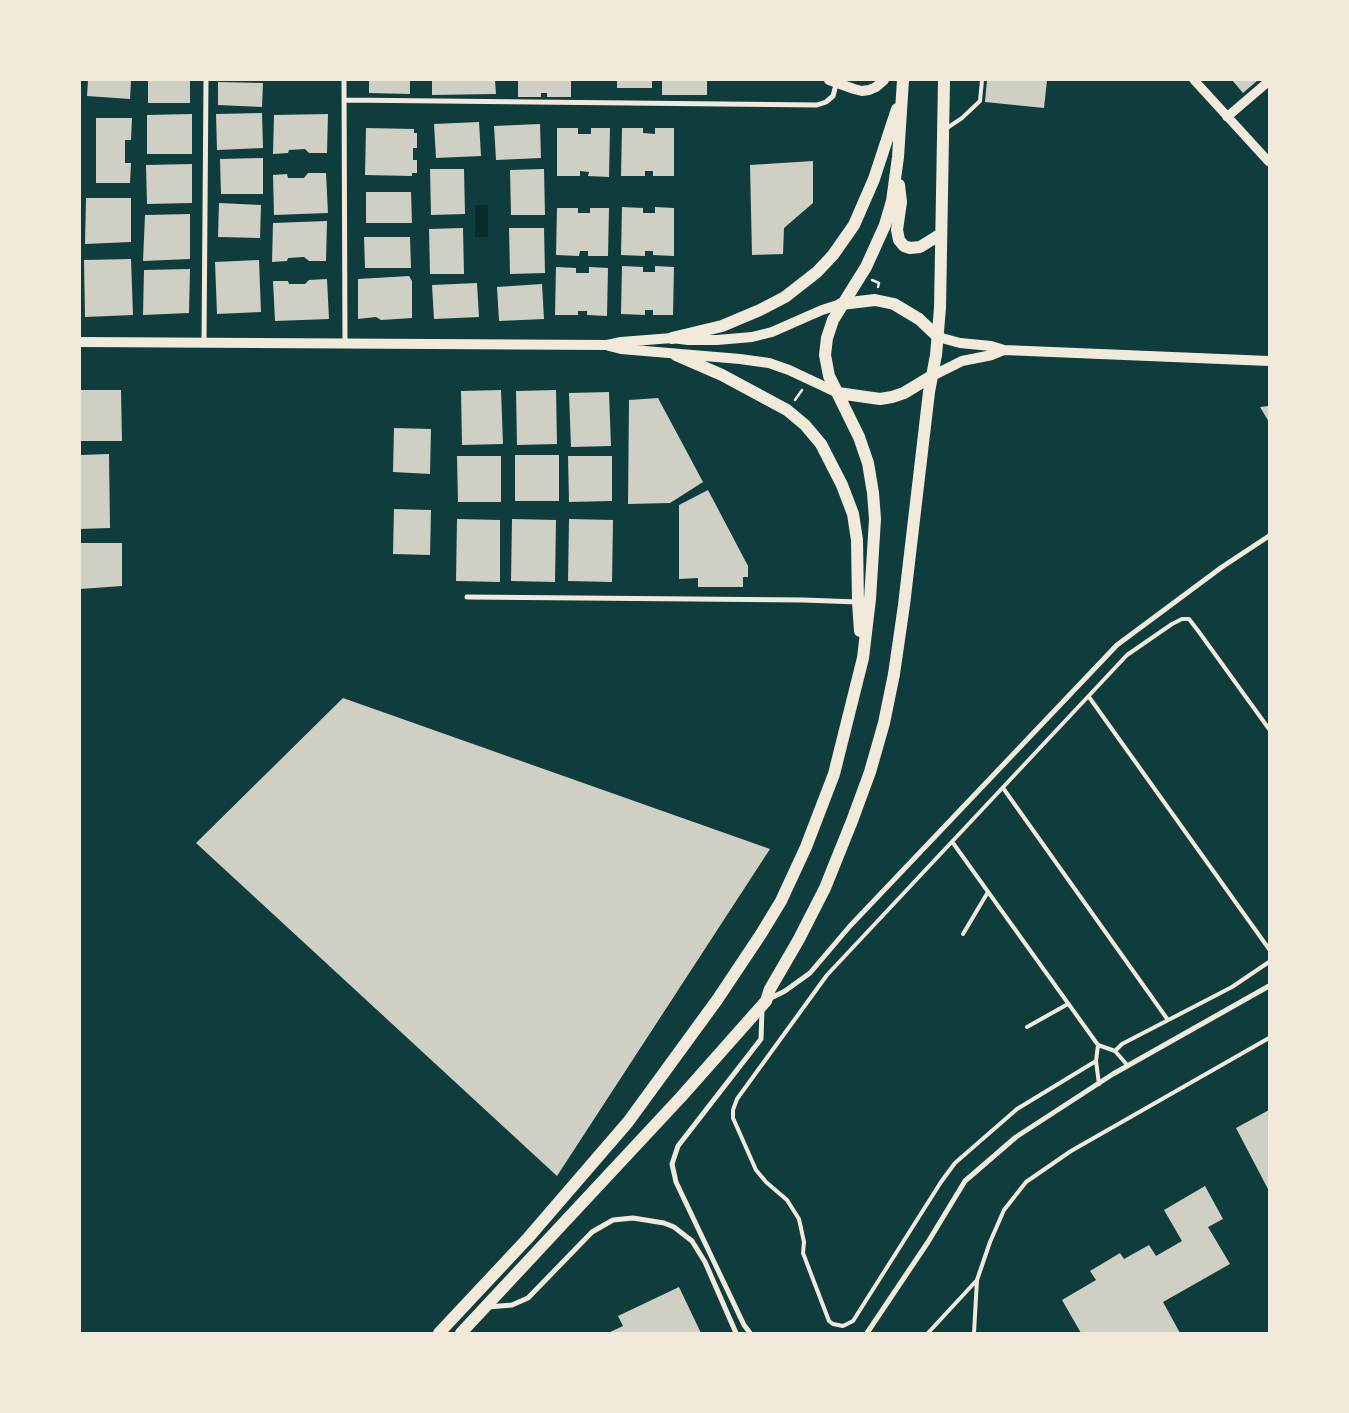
<!DOCTYPE html>
<html>
<head>
<meta charset="utf-8">
<style>
  body { margin:0 }
  #map { position:relative; width:1349px; height:1413px; overflow:hidden; background:#0f3d3e; font-family:"Alegreya Sans",sans-serif }
  canvas { display:block }
  .frame { position:absolute; inset:0; border:81px solid #f1e9da; pointer-events:none }
</style>
</head>
<body>
<div id="map">
<canvas width="1349" height="1413"></canvas>
<div class="frame"></div>
</div>
<script>
const c = document.querySelector('canvas').getContext('2d');
c.lineJoin = 'round';
function fill(path, color) {
  c.fillStyle = color;
  c.fill(path, 'evenodd');
}
function shape(rows) {
  const path = new Path2D();
  for (const r of rows) {
    path.moveTo(r[0], r[1]);
    for (let i = 2; i < r.length; i += 2) path.lineTo(r[i], r[i + 1]);
  }
  return path;
}
function strokePath(path, color, width, dash) {
  c.strokeStyle = color;
  c.lineWidth = width;
  c.lineCap = dash ? 'butt' : 'round';
  c.setLineDash(dash || []);
  c.stroke(path);
}
const water = shape([
  [475,205,488,205,488,237,475,237]
]);
const building = shape([
  [88,80,131,80,130,99,87,96],
  [148,80,190,80,190,103,148,103],
  [369,80,410,80,410,94,369,93],
  [432,80,495,80,496,94,432,95],
  [518,80,571,80,571,97,547,97,547,93,541,93,541,97,518,97],
  [617,80,652,80,652,88,617,88],
  [662,80,707,80,707,95,662,95],
  [987,80,1047,80,1044,108,985,102],
  [1232,80,1258,80,1243,93],
  [218,82,263,83,262,107,218,105],
  [262,113,263,148,217,150,216,114],
  [192,114,192,154,147,154,147,115],
  [328,114,327,153,309,153,305,149,289,150,288,153,273,154,274,115],
  [96,118,132,118,131,140,125,140,125,163,131,163,130,183,96,183],
  [479,122,481,156,436,158,434,124],
  [540,124,541,158,496,160,494,126],
  [366,128,414,129,414,133,417,133,417,148,413,148,413,160,417,160,417,173,412,173,412,176,365,175],
  [557,128,578,128,578,134,591,134,591,128,610,128,609,177,588,176,589,172,580,171,580,176,557,176],
  [622,128,643,128,643,133,655,134,655,128,674,128,674,176,653,176,653,171,645,171,645,176,621,176],
  [263,158,263,194,221,194,220,159],
  [813,161,813,203,784,228,783,254,752,255,750,165],
  [192,164,192,203,147,204,146,165],
  [430,169,464,169,465,214,431,215],
  [544,169,545,215,511,215,510,170],
  [308,173,326,173,328,213,274,215,273,175,287,174,288,178,304,178],
  [366,192,411,192,412,223,366,223],
  [86,198,131,198,131,242,85,244],
  [219,203,261,205,260,238,218,237],
  [622,207,643,208,643,213,655,213,655,207,674,208,674,256,653,255,653,251,645,251,645,256,621,255],
  [557,208,578,208,578,213,590,213,590,208,609,208,608,256,588,256,588,251,580,251,579,256,556,255],
  [190,214,190,259,143,261,145,215],
  [327,221,326,261,309,261,304,257,288,258,287,261,272,262,273,223],
  [463,228,464,274,430,274,429,229],
  [509,228,544,228,545,273,510,274],
  [364,237,410,237,411,268,365,268],
  [131,259,133,315,85,317,84,260],
  [259,260,261,312,217,314,215,262],
  [622,266,643,267,643,272,655,272,655,266,674,267,673,315,653,315,653,310,645,310,645,315,621,314],
  [556,267,576,268,576,273,589,273,589,267,608,268,607,316,587,315,587,311,578,311,578,315,555,315],
  [190,269,189,313,143,315,144,270],
  [409,276,412,281,412,318,381,320,376,317,358,319,358,279],
  [327,279,329,319,275,321,273,281,288,281,289,284,305,284,309,280],
  [477,283,479,317,434,319,432,285],
  [542,284,544,319,499,321,497,287],
  [80,390,121,390,122,441,80,441],
  [501,390,503,444,462,445,461,391],
  [556,390,557,444,517,445,516,391],
  [609,392,611,446,571,447,569,393],
  [658,398,703,482,670,503,628,504,629,400],
  [1269,406,1269,422,1260,407],
  [394,428,431,429,430,474,393,472],
  [109,454,110,528,80,529,80,455],
  [515,455,559,455,559,501,515,501],
  [457,456,501,456,501,502,458,502],
  [568,456,612,456,612,501,569,502],
  [708,490,748,566,748,577,743,577,743,587,698,587,698,578,679,579,679,505],
  [394,509,431,510,430,555,393,554],
  [457,519,500,520,500,582,456,581],
  [512,519,556,520,555,582,511,581],
  [569,519,613,520,612,582,568,581],
  [80,543,122,543,122,586,80,589],
  [343,698,770,849,557,1176,196,843],
  [1269,1110,1269,1191,1236,1128],
  [1205,1186,1223,1219,1208,1227,1230,1264,1163,1302,1180,1333,1081,1333,1062,1300,1096,1280,1090,1271,1120,1253,1124,1259,1149,1245,1156,1256,1182,1241,1164,1210],
  [679,1287,701,1333,608,1333,623,1326,618,1316]
]);
const path = shape([
  [872,280,879,283,878,287],
  [795,400,802,390]
]);
const service = shape([
  [947,128,962,118,980,101,982,80],
  [1089,697,1269,949],
  [1003,788,1168,1020],
  [953,843,1098,1045,1115,1051,1128,1066],
  [963,934,988,892],
  [1027,1027,1068,1004],
  [1098,1045,1096,1061,1099,1084],
  [1115,1051,1122,1044,1232,987,1269,962],
  [1096,1061,1017,1109,955,1163,941,1182,853,1321,843,1326,833,1324,829,1321,803,1253,804,1242,799,1219,787,1200,766,1182,756,1170,733,1118,733,1110,737,1099,827,975,1127,655,1172,624,1182,619,1189,619,1199,632,1269,729],
  [928,1333,977,1280],
  [974,1333,977,1280,990,1242,1004,1210,1026,1182,1071,1151,1269,1038]
]);
const minor = shape([
  [344,80,345,343],
  [344,100,817,105,826,102,833,96,837,81],
  [204,343,206,80],
  [467,597,803,600,858,602],
  [769,999,785,991,810,973,850,926,1117,645,1222,567,1269,536],
  [488,1307,512,1305,528,1298,592,1232,613,1220,633,1218,664,1223,674,1227,692,1241,705,1262,736,1333],
  [750,1333,744,1325,676,1182,672,1164,678,1146,761,1039,762,1009],
  [867,1333,928,1242,965,1181,1016,1137,1113,1074,1269,986]
]);
const tertiary = shape([
  [1194,80,1269,162],
  [1227,117,1269,81]
]);
const secondary = shape([
  [829,80,854,89,862,91,869,90,876,87,884,80],
  [938,337,960,343,991,346,1004,350,1269,361],
  [80,342,607,345,621,342,672,338,688,340,717,340,752,337,772,332,822,310,841,304],
  [609,346,621,349,740,359,769,363,789,370,838,393],
  [932,376,962,361,992,355,1004,350]
]);
const trunk = shape([
  [899,185,901,202,897,230,899,240,904,246,910,248,920,247,941,234],
  [841,304,875,300,894,304,919,319,938,337],
  [672,338,722,326,760,310,785,297,817,272,833,255,854,225,874,179,897,109],
  [676,355,722,375,787,410,805,425,821,444,842,485,853,514,857,540,858,602,860,631],
  [838,393,880,399,892,397,904,393,932,376],
  [439,1333,528,1238,628,1122,717,1000,761,934,781,901,806,847,834,774,863,658,870,599,875,519,873,493,868,463,859,437,829,376,825,355,827,338,833,320,866,267,885,225,892,201,898,157,903,80],
  [461,1333,681,1097,766,1001,770,989,799,939,825,888,852,821,870,772,884,723,894,674,904,605,929,392,936,355,940,308,944,80]
]);
fill(water, '#0a2a2b');
fill(building, '#cfcfc3');
strokePath(path, '#f1e9da', 2.5);
strokePath(service, '#f1e9da', 4);
strokePath(minor, '#f1e9da', 5);
strokePath(tertiary, '#f1e9da', 9);
strokePath(secondary, '#f1e9da', 10);
strokePath(trunk, '#f1e9da', 12);
</script>
</body>
</html>
